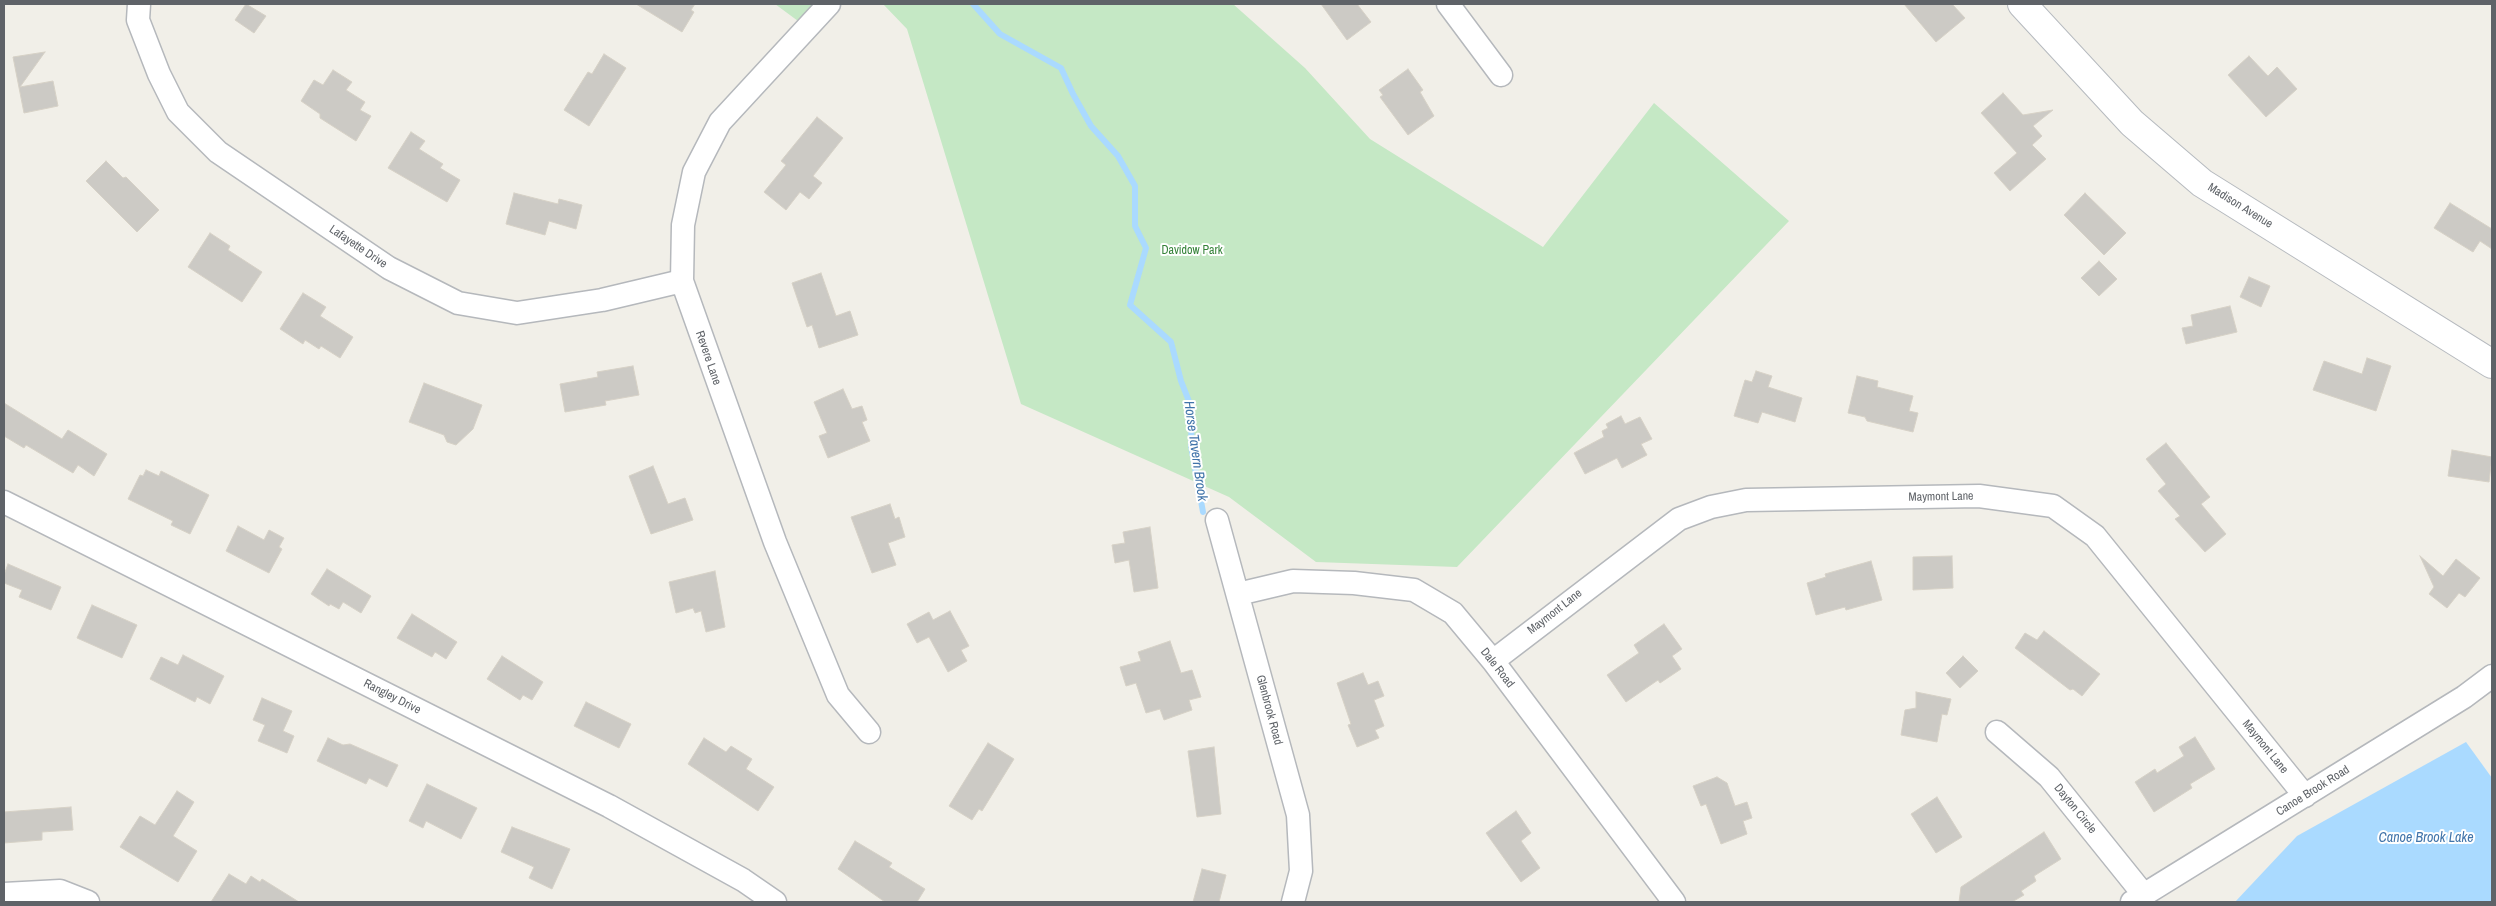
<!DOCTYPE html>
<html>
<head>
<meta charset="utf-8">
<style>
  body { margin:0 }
  #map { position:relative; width:2496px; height:906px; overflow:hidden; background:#f1efe8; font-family:"Archivo Narrow",sans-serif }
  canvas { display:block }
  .frame { position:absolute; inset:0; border:5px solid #5f6368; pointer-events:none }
</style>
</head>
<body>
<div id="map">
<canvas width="2496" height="906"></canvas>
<div class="frame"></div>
</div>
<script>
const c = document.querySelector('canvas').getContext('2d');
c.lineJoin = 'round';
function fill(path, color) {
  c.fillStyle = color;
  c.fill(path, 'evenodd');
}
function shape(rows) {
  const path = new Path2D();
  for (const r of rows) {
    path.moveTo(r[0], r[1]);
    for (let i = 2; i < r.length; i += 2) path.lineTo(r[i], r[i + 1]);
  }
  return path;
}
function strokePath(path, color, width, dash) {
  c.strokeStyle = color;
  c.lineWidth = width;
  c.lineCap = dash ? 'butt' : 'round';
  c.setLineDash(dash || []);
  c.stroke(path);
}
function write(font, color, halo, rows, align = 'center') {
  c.font = font + ' "Archivo Narrow",sans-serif';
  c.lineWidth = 4;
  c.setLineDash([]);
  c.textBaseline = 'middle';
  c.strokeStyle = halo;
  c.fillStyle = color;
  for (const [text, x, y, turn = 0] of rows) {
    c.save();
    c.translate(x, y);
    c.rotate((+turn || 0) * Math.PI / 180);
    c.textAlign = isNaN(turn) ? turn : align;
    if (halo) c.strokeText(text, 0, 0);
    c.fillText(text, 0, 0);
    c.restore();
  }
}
const green = shape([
  [775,4,816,4,798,21],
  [883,4,1233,4,1305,68,1370,139,1543,247,1654,103,1789,221,1457,567,1316,562,1229,497,1021,404,907,29]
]);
const water = shape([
  [2466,742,2492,778,2492,902,2235,902,2297,836]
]);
const stream = shape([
  [973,4,1000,34,1061,68,1073,94,1091,126,1118,156,1135,186,1135,226,1146,248,1130,305,1171,342,1181,381,1192,409,1191,446,1203,512]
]);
const building = shape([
  [246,4,266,16,254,33,235,20,246,4],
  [636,4,695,4,691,10,694,12,682,32,636,4],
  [1321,4,1357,4,1371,22,1347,40,1321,4],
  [1904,4,1952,4,1965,18,1936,42,1904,4],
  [45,52,20,87,53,81,58,106,24,113,13,57,45,52],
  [604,54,626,68,589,126,564,110,588,72,592,74,604,54],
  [2249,56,2268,76,2277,67,2297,89,2266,117,2228,75,2249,56],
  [1408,69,1423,90,1420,92,1434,116,1408,135,1380,97,1383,95,1379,90,1408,69],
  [333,70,352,82,346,90,365,102,360,110,371,116,356,141,320,118,320,114,301,101,314,80,323,85,333,70],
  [2003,93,2023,115,2053,110,2033,126,2042,136,2032,145,2046,159,2010,191,1994,173,2017,153,1981,113,2003,93],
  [817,117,843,138,813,176,822,183,809,199,800,192,786,210,764,192,786,165,781,161,817,117],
  [411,132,425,141,419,149,443,164,440,168,460,180,447,202,388,168,411,132],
  [106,161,123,178,126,177,159,210,137,232,86,181,106,161],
  [514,193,558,204,559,199,582,205,576,229,549,221,545,235,506,224,514,193],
  [2085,193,2126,233,2104,255,2064,215,2085,193],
  [2450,203,2492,229,2492,249,2480,241,2473,252,2434,228,2450,203],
  [210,233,230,246,228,250,262,272,242,302,188,267,210,233],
  [2099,261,2117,279,2099,296,2081,278,2099,261],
  [821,273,836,316,850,311,858,335,819,348,812,325,807,327,792,283,821,273],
  [2249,277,2270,286,2261,307,2240,297,2249,277],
  [303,293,326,307,320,316,353,337,340,358,321,346,319,349,305,340,303,344,280,329,303,293],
  [2230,306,2237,332,2186,344,2182,328,2193,326,2191,315,2230,306],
  [2367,358,2391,366,2376,411,2313,390,2324,361,2362,374,2367,358],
  [633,366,639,395,605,401,606,405,565,412,560,384,598,377,597,372,633,366],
  [1756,371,1772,376,1768,387,1802,398,1795,422,1762,412,1758,423,1734,416,1745,380,1752,382,1756,371],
  [1857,376,1878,381,1877,387,1913,396,1909,411,1918,413,1913,432,1867,421,1865,417,1848,413,1857,376],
  [424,383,482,405,473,429,456,445,447,442,444,435,409,422,424,383],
  [843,389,852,409,862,406,867,420,862,422,870,441,828,458,819,436,827,433,814,402,843,389],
  [4,403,62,439,68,430,107,454,94,476,78,465,73,473,26,445,24,448,4,436,4,403],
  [1621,416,1625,424,1640,417,1652,439,1641,444,1647,455,1622,468,1617,458,1585,474,1574,453,1604,437,1602,431,1608,428,1606,424,1621,416],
  [2166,443,2210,497,2201,504,2226,534,2205,552,2175,519,2180,516,2158,491,2166,484,2146,459,2166,443],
  [2452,450,2492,457,2489,482,2448,476,2452,450],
  [653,466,668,504,685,498,693,520,651,534,629,476,653,466],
  [146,470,159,476,161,471,209,495,190,534,171,525,173,521,128,499,140,475,143,476,146,470],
  [890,504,895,519,899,517,905,537,888,543,896,565,872,573,851,517,890,504],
  [238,526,264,540,269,530,284,538,279,547,282,549,269,573,226,551,238,526],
  [1150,527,1158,588,1134,592,1129,560,1115,563,1112,545,1125,543,1123,532,1150,527],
  [1952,556,1953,588,1913,590,1913,557,1952,556],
  [2420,556,2443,576,2456,559,2480,578,2465,597,2459,593,2447,608,2429,594,2434,587,2420,556],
  [1871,561,1882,600,1846,610,1845,607,1816,615,1807,583,1826,577,1825,574,1871,561],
  [8,564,61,587,51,610,19,597,22,590,4,583,4,575,8,564],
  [327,569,371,596,361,613,343,602,339,609,330,604,329,606,311,594,327,569],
  [715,571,725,627,706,632,701,611,695,613,693,608,676,613,669,582,715,571],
  [92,605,137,625,122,658,77,638,92,605],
  [950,611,969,646,961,650,967,661,948,672,929,637,917,643,907,624,929,612,933,620,950,611],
  [412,614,457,642,446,659,435,652,432,657,397,638,412,614],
  [1664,624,1682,649,1672,656,1681,669,1660,683,1658,680,1626,702,1607,675,1639,653,1634,645,1664,624],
  [2044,631,2100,674,2082,696,2073,689,2070,690,2015,648,2025,633,2037,640,2044,631],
  [1170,641,1181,673,1192,670,1201,697,1189,700,1192,710,1164,720,1160,709,1146,713,1136,683,1126,686,1120,667,1141,661,1138,652,1170,641],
  [183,655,224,676,210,704,197,697,195,702,150,679,161,657,178,665,183,655],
  [502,656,543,682,532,700,523,695,520,700,487,679,502,656],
  [1963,656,1978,671,1960,688,1946,673,1963,656],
  [1363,673,1368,685,1378,681,1384,696,1374,700,1384,726,1375,730,1379,738,1357,747,1348,725,1351,724,1337,683,1363,673],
  [1916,692,1951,699,1947,715,1942,714,1937,742,1901,735,1905,710,1916,708,1916,692],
  [262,698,292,711,283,731,294,736,287,753,258,741,265,725,253,720,262,698],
  [586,702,631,724,619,748,574,726,586,702],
  [2195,737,2215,769,2190,784,2192,788,2154,812,2135,782,2155,769,2157,773,2184,756,2179,747,2195,737],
  [328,738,343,745,350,744,398,765,387,787,369,778,366,784,317,761,328,738],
  [704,738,726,752,731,746,752,759,746,769,774,787,758,811,688,764,704,738],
  [988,743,1014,759,982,811,979,809,972,820,949,806,988,743],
  [1214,747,1221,814,1197,817,1188,751,1214,747],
  [1717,777,1727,783,1735,806,1747,802,1752,818,1743,821,1747,834,1721,844,1706,804,1701,806,1693,786,1717,777],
  [427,784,477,808,461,839,426,821,423,828,409,821,427,784],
  [177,791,194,802,173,836,197,851,178,882,120,847,140,816,155,825,177,791],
  [1937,797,1962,837,1936,853,1911,814,1937,797],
  [71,807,73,830,42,832,42,840,4,843,4,812,71,807],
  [1516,811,1531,833,1521,841,1540,868,1521,882,1486,833,1516,811],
  [512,827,570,849,552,889,529,878,534,867,501,852,512,827],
  [2044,832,2061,859,2034,876,2036,881,2021,891,2024,895,2012,902,1959,902,1961,887,2044,832],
  [855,841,892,863,889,867,925,889,917,902,885,902,838,869,855,841],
  [1202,869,1226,875,1219,902,1193,902,1202,869],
  [229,874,246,884,251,876,260,882,262,879,299,902,211,902,229,874]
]);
const street = shape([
  [139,4,138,20,159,74,178,112,218,152,389,268,458,303,517,313,602,300,682,281],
  [829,4,720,122,694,172,683,225,682,281,775,542,838,695,869,732],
  [1448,4,1501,75],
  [4,502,609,806,743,880,775,902],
  [1217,520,1298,815,1301,871,1293,902],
  [1238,594,1293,581,1354,583,1414,590,1453,613,1493,661,1674,902],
  [1493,661,1679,519,1711,507,1746,500,1979,496,2053,506,2095,536,2305,796],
  [1997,732,2049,777,2144,895],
  [4,894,60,891,88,902],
  [2132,902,2464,697,2492,676]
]);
const secondary = shape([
  [2022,4,2132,123,2202,183,2492,364]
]);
const streetNames = [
  ["Madison Avenue",2240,206,32],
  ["Lafayette Drive",358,247,34],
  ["Revere Lane",708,358,71],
  ["Maymont Lane",1941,497,-1],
  ["Maymont Lane",1555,612,-38],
  ["Dale Road",1497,668,52],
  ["Rangley Drive",392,697,27],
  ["Glenbrook Road",1269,710,75],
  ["Maymont Lane",2265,747,51],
  ["Canoe Brook Road",2313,791,-32],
  ["Dayton Circle",2075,809,51]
];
const parkNames = [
  ["Davidow Park",1192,251]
];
const waterNames = [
  ["Horse Tavern Brook",1195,451,82],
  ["Canoe Brook Lake",2426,838]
];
fill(green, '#c5e8c5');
fill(water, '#aadaff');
strokePath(stream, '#aadaff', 6);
fill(building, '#cccac5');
strokePath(building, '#d6d1c6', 1);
strokePath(street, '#b5b8bc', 25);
strokePath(secondary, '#b6babf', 30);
strokePath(street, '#fff', 22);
strokePath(secondary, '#fff', 28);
write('12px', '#5f6368', '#fff', streetNames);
write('12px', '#348238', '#fff', parkNames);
write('italic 14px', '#4174aa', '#fff', waterNames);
</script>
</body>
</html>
